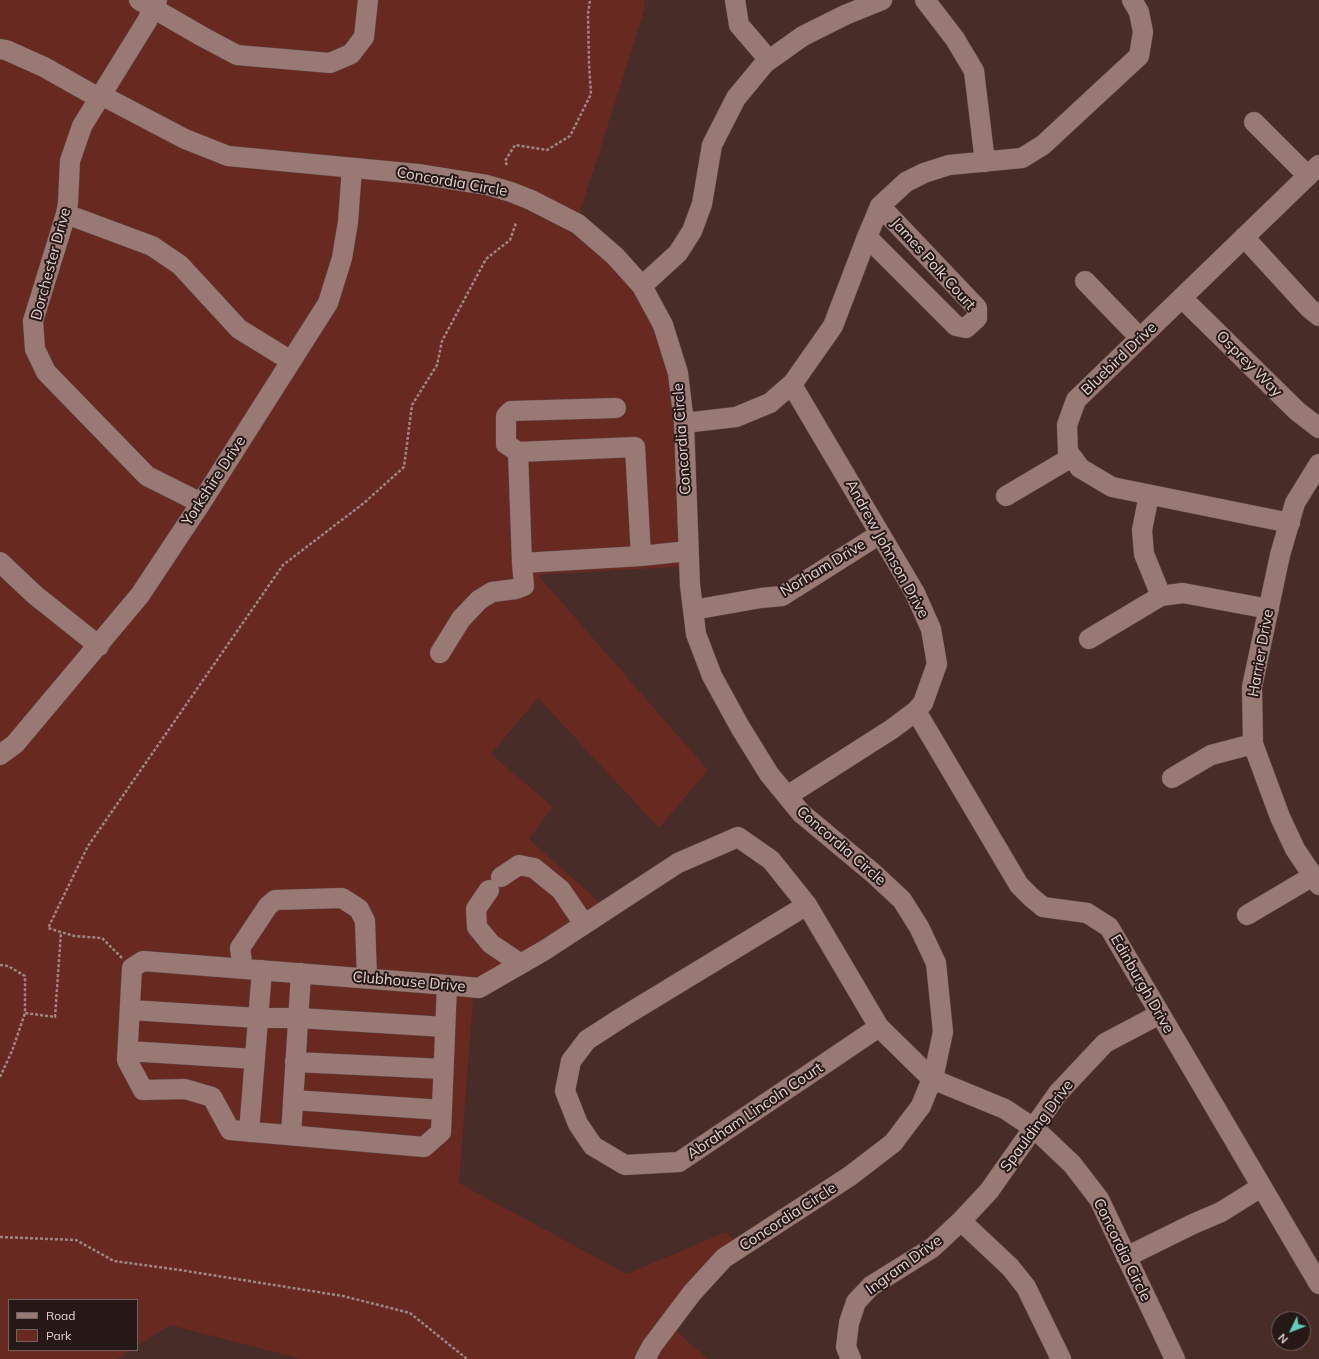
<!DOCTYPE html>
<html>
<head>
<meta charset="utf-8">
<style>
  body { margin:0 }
  #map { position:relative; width:1319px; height:1359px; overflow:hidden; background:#472c28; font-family:Mulish,sans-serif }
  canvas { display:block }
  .legend { position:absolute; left:8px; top:1299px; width:130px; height:52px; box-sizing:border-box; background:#251816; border:1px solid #726360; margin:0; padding:5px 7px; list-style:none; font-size:12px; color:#e5d3d0 }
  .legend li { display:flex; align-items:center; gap:8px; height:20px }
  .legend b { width:20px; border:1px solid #726360 }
  .north { position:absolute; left:1271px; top:1311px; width:40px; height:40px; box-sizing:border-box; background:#251816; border:1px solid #726360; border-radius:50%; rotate:227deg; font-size:11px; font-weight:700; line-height:16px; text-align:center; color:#e5d3d0 }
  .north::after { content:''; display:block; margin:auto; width:14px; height:18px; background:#5ccebb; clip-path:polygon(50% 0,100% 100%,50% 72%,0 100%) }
</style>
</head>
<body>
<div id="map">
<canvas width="1319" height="1359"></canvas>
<ul class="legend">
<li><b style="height:5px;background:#987973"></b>Road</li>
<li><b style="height:11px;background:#672920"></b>Park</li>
</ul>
<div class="north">N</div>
</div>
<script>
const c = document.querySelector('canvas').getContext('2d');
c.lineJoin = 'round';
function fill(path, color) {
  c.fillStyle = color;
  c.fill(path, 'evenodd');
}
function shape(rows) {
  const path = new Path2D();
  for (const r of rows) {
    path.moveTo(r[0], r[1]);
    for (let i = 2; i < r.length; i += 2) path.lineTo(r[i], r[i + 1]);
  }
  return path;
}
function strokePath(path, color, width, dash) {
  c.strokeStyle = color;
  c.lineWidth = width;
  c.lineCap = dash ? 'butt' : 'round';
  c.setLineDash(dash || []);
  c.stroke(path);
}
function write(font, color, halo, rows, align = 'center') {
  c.font = font + ' Mulish,sans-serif';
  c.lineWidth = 4;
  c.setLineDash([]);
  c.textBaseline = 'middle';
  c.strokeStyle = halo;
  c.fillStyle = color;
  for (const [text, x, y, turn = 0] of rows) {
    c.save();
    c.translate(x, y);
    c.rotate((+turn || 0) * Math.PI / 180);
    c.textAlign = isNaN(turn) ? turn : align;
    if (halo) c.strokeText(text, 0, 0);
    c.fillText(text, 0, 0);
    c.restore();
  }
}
const green = shape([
  [0,0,644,0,645,8,578,219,661,313,690,512,690,566,538,575,708,770,659,828,538,698,491,754,553,807,529,839,607,909,474,986,459,1183,627,1274,726,1232,737,1244,667,1323,708,1359,302,1359,170,1325,137,1346,137,1300,9,1300,9,1350,132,1350,118,1359,0,1359]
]);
const path = shape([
  [507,165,505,161,515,145,547,150,570,136,591,94,589,64,588,14,590,0],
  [122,958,102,938,74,936,48,928,88,846,283,565,364,503,404,467,412,405,437,365,442,341,486,259,510,240,516,223],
  [0,965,8,966,25,976,25,1013,55,1017,61,932],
  [0,1077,12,1051,25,1013],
  [0,1237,76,1240,114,1261,180,1270,343,1296,410,1313,467,1359]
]);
const minor = shape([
  [139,0,203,37,237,55,330,63,351,54,364,37,368,0],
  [157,0,147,21,82,126,70,161,68,203,66,214,33,321,35,349,46,372,147,476,201,503],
  [735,0,739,25,769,60],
  [925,0,955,39,974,71,985,162],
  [0,49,6,50,44,67,99,98],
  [101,95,185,139,228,156,418,174,487,185,511,192,531,200,578,224,615,256,642,286,663,325,678,373,684,423,690,585,696,634,712,676,740,727,769,774,801,813,873,873,902,900,919,927,936,963,943,1032,934,1074,921,1106,893,1143,850,1176,724,1258,692,1293,652,1346,645,1359],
  [1254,122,1308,176],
  [66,214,152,246,180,265,239,329,291,361],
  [867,237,956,326,966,328,977,318,977,308,880,206],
  [1244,237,1309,308,1319,316],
  [1085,281,1140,338],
  [642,286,678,253,692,231,702,204,712,145,736,98,765,63,803,36,845,15,882,0],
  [1182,298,1297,411,1319,428],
  [684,423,736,417,770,403,793,383,833,326,867,237,880,206,906,182,924,173,949,165,1022,158,1043,145,1139,56,1143,32,1139,12,1132,0],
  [518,452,506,444,506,416,511,411,616,408],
  [1319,464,1295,503,1280,555,1252,687,1253,744,1280,817,1295,849,1319,885],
  [1149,495,1142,530,1144,554,1161,596],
  [1006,496,1072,457],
  [1290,523,1112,487,1080,468,1072,457,1068,452,1067,425,1076,400,1319,165],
  [641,556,635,447,518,452,522,563,641,556,688,551],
  [0,562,35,595,99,646],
  [693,610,761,598,782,596,880,534],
  [1089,639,1161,596,1183,593,1269,609],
  [440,653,461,619,479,600,492,592,516,589,524,586,522,563],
  [916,711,1019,885,1031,897,1043,907,1087,913,1109,927,1319,1284],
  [0,755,15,744,140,595,201,503,328,303,342,258,348,222,352,168],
  [1172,778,1211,755,1253,744],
  [787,796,892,729,916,711,923,703,937,664,931,629,915,593,792,385],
  [501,877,519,865,534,868,561,890,584,924],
  [489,890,476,909,477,927,491,944,521,964],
  [807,905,621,1018,587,1040,571,1061,565,1091,578,1124,593,1146,625,1165,679,1162,879,1027],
  [1247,915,1313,876],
  [243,969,240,948,268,906,275,900,342,898,359,909,365,921,367,978],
  [447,985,441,1132,424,1147,230,1130,212,1097,185,1089,143,1090,127,1060,132,968,143,961,423,983,447,985,479,988,545,950,678,863,738,837,771,860,807,905,879,1027,932,1079,1005,1109,1035,1129,1072,1164,1099,1199,1175,1359],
  [130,1010,258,1018,298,1018,445,1027],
  [128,1051,255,1059],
  [295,1062,443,1069],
  [293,1100,442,1110],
  [249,1132,262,970],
  [291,1135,301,973],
  [961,1221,1010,1267,1026,1287,1061,1359],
  [1126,1257,1193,1224,1221,1212,1261,1187],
  [851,1359,846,1347,849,1323,856,1302,871,1286,932,1248,961,1221,989,1191,1058,1093,1105,1043,1160,1014]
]);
const streetNames = [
  ["Concordia Circle",452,182,10],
  ["Dorchester Drive",51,264,-75],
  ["James Polk Court",933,264,48],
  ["Bluebird Drive",1119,359,-44],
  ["Osprey Way",1249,364,45],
  ["Concordia Circle",682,439,-94],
  ["Yorkshire Drive",214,481,-57],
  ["Andrew Johnson Drive",887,549,61],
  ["Norham Drive",823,568,-31],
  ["Harrier Drive",1261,653,-80],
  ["Concordia Circle",841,846,41],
  ["Clubhouse Drive",409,982,5],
  ["Edinburgh Drive",1142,984,60],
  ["Abraham Lincoln Court",755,1111,-34],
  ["Spaulding Drive",1037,1126,-53],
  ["Concordia Circle",788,1217,-33],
  ["Concordia Circle",1122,1250,64],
  ["Ingram Drive",904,1265,-36]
];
fill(green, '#672920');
strokePath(minor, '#604946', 21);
strokePath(path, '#9d8784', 2.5, [3, 2]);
strokePath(minor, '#987973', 20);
write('15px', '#e5d3d0', '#251816', streetNames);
</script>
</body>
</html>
